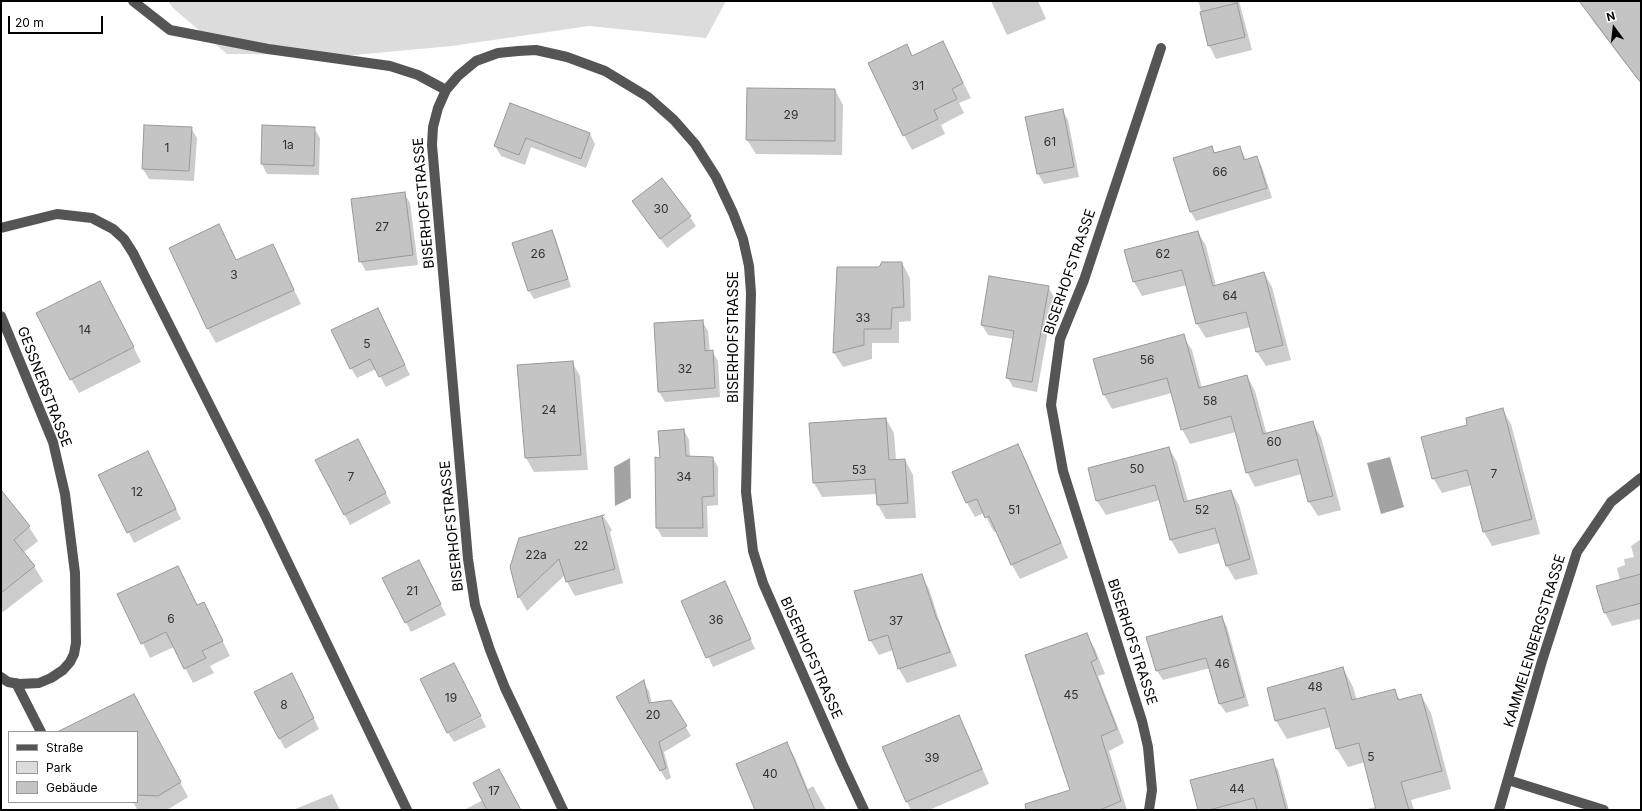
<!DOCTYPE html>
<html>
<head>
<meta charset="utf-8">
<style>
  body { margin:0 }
  #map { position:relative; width:1642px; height:811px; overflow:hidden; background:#fff; font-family:Inter,sans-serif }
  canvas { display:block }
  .frame { position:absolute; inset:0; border:2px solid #000; pointer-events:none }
  .legend { position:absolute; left:8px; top:731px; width:130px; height:72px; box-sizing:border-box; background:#fff; border:1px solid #999; margin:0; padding:5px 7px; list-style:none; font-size:12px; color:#000 }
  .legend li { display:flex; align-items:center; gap:8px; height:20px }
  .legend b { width:20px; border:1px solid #999 }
  .north { position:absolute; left:1594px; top:8px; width:40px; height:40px; -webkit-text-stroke:3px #fff; paint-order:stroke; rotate:345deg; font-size:11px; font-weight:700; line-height:16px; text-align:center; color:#000 }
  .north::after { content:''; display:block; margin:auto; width:14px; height:18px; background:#000; clip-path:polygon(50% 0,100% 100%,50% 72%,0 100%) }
  .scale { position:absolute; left:8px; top:16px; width:95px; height:18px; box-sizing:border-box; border:2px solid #000; border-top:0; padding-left:5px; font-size:12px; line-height:14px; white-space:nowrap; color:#000; -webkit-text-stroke:3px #fff; paint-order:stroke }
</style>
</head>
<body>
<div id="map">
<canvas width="1642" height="811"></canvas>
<div class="frame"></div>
<ul class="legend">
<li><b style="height:5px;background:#555"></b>Straße</li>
<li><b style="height:11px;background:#dcdcdc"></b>Park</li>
<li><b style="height:11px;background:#c4c4c4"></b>Gebäude</li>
</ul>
<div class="north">N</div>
<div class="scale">20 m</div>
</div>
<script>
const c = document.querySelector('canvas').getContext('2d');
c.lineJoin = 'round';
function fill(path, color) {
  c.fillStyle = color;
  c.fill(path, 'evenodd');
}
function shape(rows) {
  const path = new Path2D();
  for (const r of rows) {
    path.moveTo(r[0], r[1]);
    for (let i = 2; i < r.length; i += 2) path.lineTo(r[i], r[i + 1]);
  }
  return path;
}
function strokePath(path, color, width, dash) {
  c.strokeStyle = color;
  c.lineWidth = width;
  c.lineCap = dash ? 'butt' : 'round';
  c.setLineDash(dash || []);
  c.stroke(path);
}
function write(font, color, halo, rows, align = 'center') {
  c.font = font + ' Inter,sans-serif';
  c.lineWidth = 3.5;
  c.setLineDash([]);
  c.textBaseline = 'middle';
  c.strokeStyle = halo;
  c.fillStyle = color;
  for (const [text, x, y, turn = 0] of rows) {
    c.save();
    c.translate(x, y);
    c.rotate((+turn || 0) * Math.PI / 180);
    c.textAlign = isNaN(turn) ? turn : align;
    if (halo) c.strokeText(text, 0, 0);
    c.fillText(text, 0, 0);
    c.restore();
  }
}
const green = shape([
  [168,1,726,1,706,38,589,26,452,46,354,55,227,54,173,8]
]);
const water = shape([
  [1390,457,1404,507,1381,514,1367,463],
  [630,458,631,498,615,506,614,467]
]);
const shadow = shape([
  [991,1,1038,1,1046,19,1007,35],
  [1196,1,1239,1,1252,50,1216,59,1209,45,1199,3],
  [1592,1,1641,1,1641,76,1637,79,1593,21,1585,7],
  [943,43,971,98,959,103,964,113,941,125,945,134,912,150,904,135,906,46,913,57],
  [835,90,843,105,842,155,756,154,747,140],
  [511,104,590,134,595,144,586,168,531,147,525,165,501,156,495,146],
  [1062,110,1068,120,1079,177,1044,184,1038,174],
  [191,128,197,138,194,181,149,179,143,169],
  [314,128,320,138,319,175,267,174,262,164],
  [1211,147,1216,154,1240,147,1246,160,1256,157,1262,167,1272,198,1196,221,1190,211],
  [404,193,410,203,418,265,366,271,360,261],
  [633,202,690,217,696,226,667,248],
  [219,226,237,261,272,245,301,304,216,343,208,329,171,248],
  [552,231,556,239,571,287,534,299,529,291,513,244],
  [1198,232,1206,246,1216,286,1264,273,1272,287,1291,360,1266,366,1257,352,1251,327,1206,338,1197,324,1187,285,1142,296,1134,282,1126,251],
  [902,263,910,278,911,321,899,322,899,343,872,343,872,359,843,367,834,353,838,268,879,268],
  [1048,287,1054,297,1037,392,1013,387,1007,377,1014,339,988,335,982,325],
  [108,297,141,362,79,393,71,379],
  [378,309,410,375,386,387,376,369,357,378,351,368],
  [702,321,708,331,710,352,712,351,718,361,720,397,665,402,659,392],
  [1183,336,1192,350,1202,388,1247,376,1255,391,1267,435,1312,422,1321,437,1341,510,1318,516,1309,502,1302,474,1255,487,1247,472,1236,432,1190,444,1182,429,1172,393,1112,409,1104,395,1094,359],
  [572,362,580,376,588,470,534,472,526,458],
  [1502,409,1511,424,1540,534,1492,546,1484,532,1472,485,1442,493,1433,478,1469,426],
  [886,419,894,433,896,461,905,460,913,475,916,518,886,519,878,505,877,494,822,497,814,483],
  [684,430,689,440,690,457,713,458,718,467,718,505,707,506,708,537,662,537,657,528,661,459],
  [1018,446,1026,460,1068,558,1020,579,1012,565,997,531,994,532,984,513,975,517,967,503,954,473],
  [1169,448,1177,462,1188,502,1231,491,1239,505,1258,574,1235,580,1227,566,1220,543,1179,554,1171,540,1160,500,1106,515,1097,501,1089,469],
  [363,450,391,503,350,525,317,461],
  [153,462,181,519,134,543,100,475],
  [1,492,29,527,38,541,23,553,34,566,43,581,3,612,1,610],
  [604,517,612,530,610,532,623,583,575,596,567,582,565,575,527,611,519,597,511,567,520,539],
  [1641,539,1641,623,1639,619,1612,626,1605,613,1597,587,1620,580,1617,568,1625,565,1624,559,1634,557,1631,546],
  [419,561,446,615,411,632,406,622],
  [177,567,198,606,204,603,230,656,210,666,214,673,193,683,174,647,150,658,119,595],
  [921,575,929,589,942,629,957,666,907,683,899,669,893,650,879,655,870,640],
  [725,583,755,649,713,667,682,601],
  [1222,617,1227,627,1249,706,1226,713,1220,704,1210,668,1163,680,1157,671],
  [1086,634,1095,649,1105,674,1098,676,1124,743,1109,751,1127,810,1050,810,1072,791],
  [1343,668,1353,687,1357,700,1394,690,1400,700,1421,695,1431,713,1451,789,1411,800,1414,810,1363,810,1376,807,1365,762,1348,767,1337,749,1331,727,1287,739,1276,721],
  [643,682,649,691,652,704,671,701,691,736,664,752,671,778,666,780,617,697],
  [297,684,319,729,285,749,256,692],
  [142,710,188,797,167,810,137,809,133,802,137,802,137,732,89,732],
  [958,716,966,730,989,784,929,810,911,810,907,802],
  [481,717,486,727,454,742,448,733],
  [787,744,795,758,808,789,813,786,826,810,756,810],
  [1272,760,1278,770,1289,810,1258,810,1258,809,1252,810,1199,810],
  [332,794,340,810,293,810],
  [483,800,520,810,467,810,466,809]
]);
const building = shape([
  [1579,1,1641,1,1641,83,1579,1],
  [1237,3,1245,37,1208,46,1200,12,1237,3],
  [943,41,963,83,952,89,957,99,934,110,938,119,903,136,868,63,907,44,912,56,943,41],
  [747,88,835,89,835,141,746,140,747,88],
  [510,103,590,133,581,159,526,138,519,155,494,146,510,103],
  [1063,109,1074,167,1037,174,1025,117,1063,109],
  [144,125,192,127,189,171,142,169,144,125],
  [262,125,315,127,314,166,261,164,262,125],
  [1212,146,1214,153,1240,146,1244,160,1257,156,1267,188,1190,212,1173,158,1212,146],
  [662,178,691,216,660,239,632,201,662,178],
  [405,192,413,255,359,262,351,199,405,192],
  [219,224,236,260,273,244,294,290,207,329,169,248,219,224],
  [552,230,568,279,528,291,512,243,552,230],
  [1198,231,1213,286,1264,272,1283,345,1256,352,1246,312,1196,324,1182,270,1133,282,1124,250,1198,231],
  [882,262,902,262,904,307,892,308,891,329,864,329,864,345,833,353,837,267,879,267,882,262],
  [989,276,1049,286,1032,382,1006,378,1014,331,981,325,989,276],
  [100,281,134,347,70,380,36,313,100,281],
  [378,308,405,365,379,377,370,359,350,369,331,330,378,308],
  [703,320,705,351,713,350,715,388,658,392,654,323,703,320],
  [1184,334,1199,388,1247,375,1263,434,1313,421,1333,496,1308,502,1297,459,1246,473,1231,416,1181,430,1167,378,1103,395,1093,359,1184,334],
  [573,361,581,455,525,458,517,365,573,361],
  [1503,408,1532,519,1483,532,1467,470,1432,479,1421,437,1467,425,1466,418,1503,408],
  [886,418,889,460,905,459,908,503,877,505,875,479,813,483,809,423,886,418],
  [684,429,686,456,713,457,714,496,702,497,703,528,656,528,655,457,660,458,658,431,684,429],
  [358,439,386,493,344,515,315,460,358,439],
  [1018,444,1061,543,1011,565,989,516,985,518,977,499,966,503,952,472,1018,444],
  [1169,447,1184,502,1231,490,1250,559,1226,566,1215,528,1170,540,1155,485,1096,501,1088,468,1169,447],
  [148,451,176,509,127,533,98,475,148,451],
  [1,490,30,526,14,540,35,566,1,593,1,490],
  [604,515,602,517,615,569,566,582,559,559,518,598,510,567,519,538,604,515],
  [419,560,441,604,405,623,382,578,419,560],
  [178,566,197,605,204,602,223,641,202,651,206,658,184,669,166,632,141,644,117,594,178,566],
  [922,574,937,620,938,620,950,652,898,669,888,635,869,641,854,591,922,574],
  [1641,574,1641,603,1604,613,1596,586,1641,574],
  [725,581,751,639,706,658,681,601,725,581],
  [1222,616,1244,697,1219,704,1206,658,1156,671,1146,637,1222,616],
  [1087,633,1097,659,1091,662,1117,729,1101,736,1121,801,1100,810,1026,810,1025,804,1070,790,1025,655,1087,633],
  [454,663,481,716,447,733,420,679,454,663],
  [1343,667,1352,700,1395,689,1398,700,1421,694,1442,771,1401,782,1409,810,1376,810,1359,743,1336,749,1325,708,1275,721,1267,688,1343,667],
  [292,673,314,718,279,739,254,692,292,673],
  [644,680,649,703,671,700,687,726,659,742,666,768,660,771,616,697,644,680],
  [134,694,181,782,158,796,137,795,137,732,57,732,134,694],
  [959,715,982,769,906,802,882,747,959,715],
  [787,742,815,810,755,810,736,764,787,742],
  [1273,759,1286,810,1257,810,1254,798,1209,810,1198,810,1190,780,1273,759],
  [499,769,521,810,487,810,473,783,499,769]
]);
const minor = shape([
  [133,1,170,30,268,49,390,66,418,75,446,90],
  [1,228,57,214,92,218,113,229,124,239,133,253,265,515,407,810],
  [1,316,53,442,65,494,75,573,76,643,74,654,70,662,63,670,51,678,39,683,19,684,8,682,1,677],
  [16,683,41,732],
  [1508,780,1604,810],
  [563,810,505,688,490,650,475,605,468,559,432,145,433,127,438,108,446,90,458,76,476,61,498,53,518,51,536,50,567,57,605,71,648,97,674,120,695,144,716,177,733,213,743,239,749,266,751,293,746,492,753,551,763,583,842,763,864,810],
  [1149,810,1152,790,1148,747,1142,721,1063,471,1051,405,1060,339,1084,280,1161,48],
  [1499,810,1542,661,1577,552,1611,502,1641,478]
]);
const numberNames = [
  ["31",918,86],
  ["29",791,115],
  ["61",1050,142],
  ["1a",288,145],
  ["1",167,148],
  ["66",1220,172],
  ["30",661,209],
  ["27",382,227],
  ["26",538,254],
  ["62",1163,254],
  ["3",234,275],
  ["64",1230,296],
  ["33",863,318],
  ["14",85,330],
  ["5",367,344],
  ["56",1147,360],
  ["32",685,369],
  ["58",1210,401],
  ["24",549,410],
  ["60",1274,442],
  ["50",1137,469],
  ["53",859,470],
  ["7",1494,474],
  ["7",351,477],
  ["34",684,477],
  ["12",137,492],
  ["51",1014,510],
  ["52",1202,510],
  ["22",581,546],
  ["22a",536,555],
  ["21",412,591],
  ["6",171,619],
  ["36",716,620],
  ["37",896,621],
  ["46",1222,664],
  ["48",1315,687],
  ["45",1071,695],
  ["19",451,698],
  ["8",284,705],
  ["20",653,715],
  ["5",1371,757],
  ["39",932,758],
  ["40",770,774],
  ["44",1237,789],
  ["17",494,791]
];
const streetNames = [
  ["BISERHOFSTRASSE",424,203,-95],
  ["BISERHOFSTRASSE",1070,272,-71],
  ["BISERHOFSTRASSE",734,337,-90],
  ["GESSNERSTRASSE",44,387,69],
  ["BISERHOFSTRASSE",452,526,-96],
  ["KAMMELENBERGSTRASSE",1535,641,-73],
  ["BISERHOFSTRASSE",1132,642,72],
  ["BISERHOFSTRASSE",811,658,66]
];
fill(green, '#dcdcdc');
fill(water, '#a3a3a3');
fill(shadow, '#0003');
fill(building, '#c4c4c4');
strokePath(building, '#999', 1);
strokePath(minor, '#555', 10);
write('12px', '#313131', null, numberNames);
write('14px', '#000', '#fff', streetNames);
</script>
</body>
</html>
